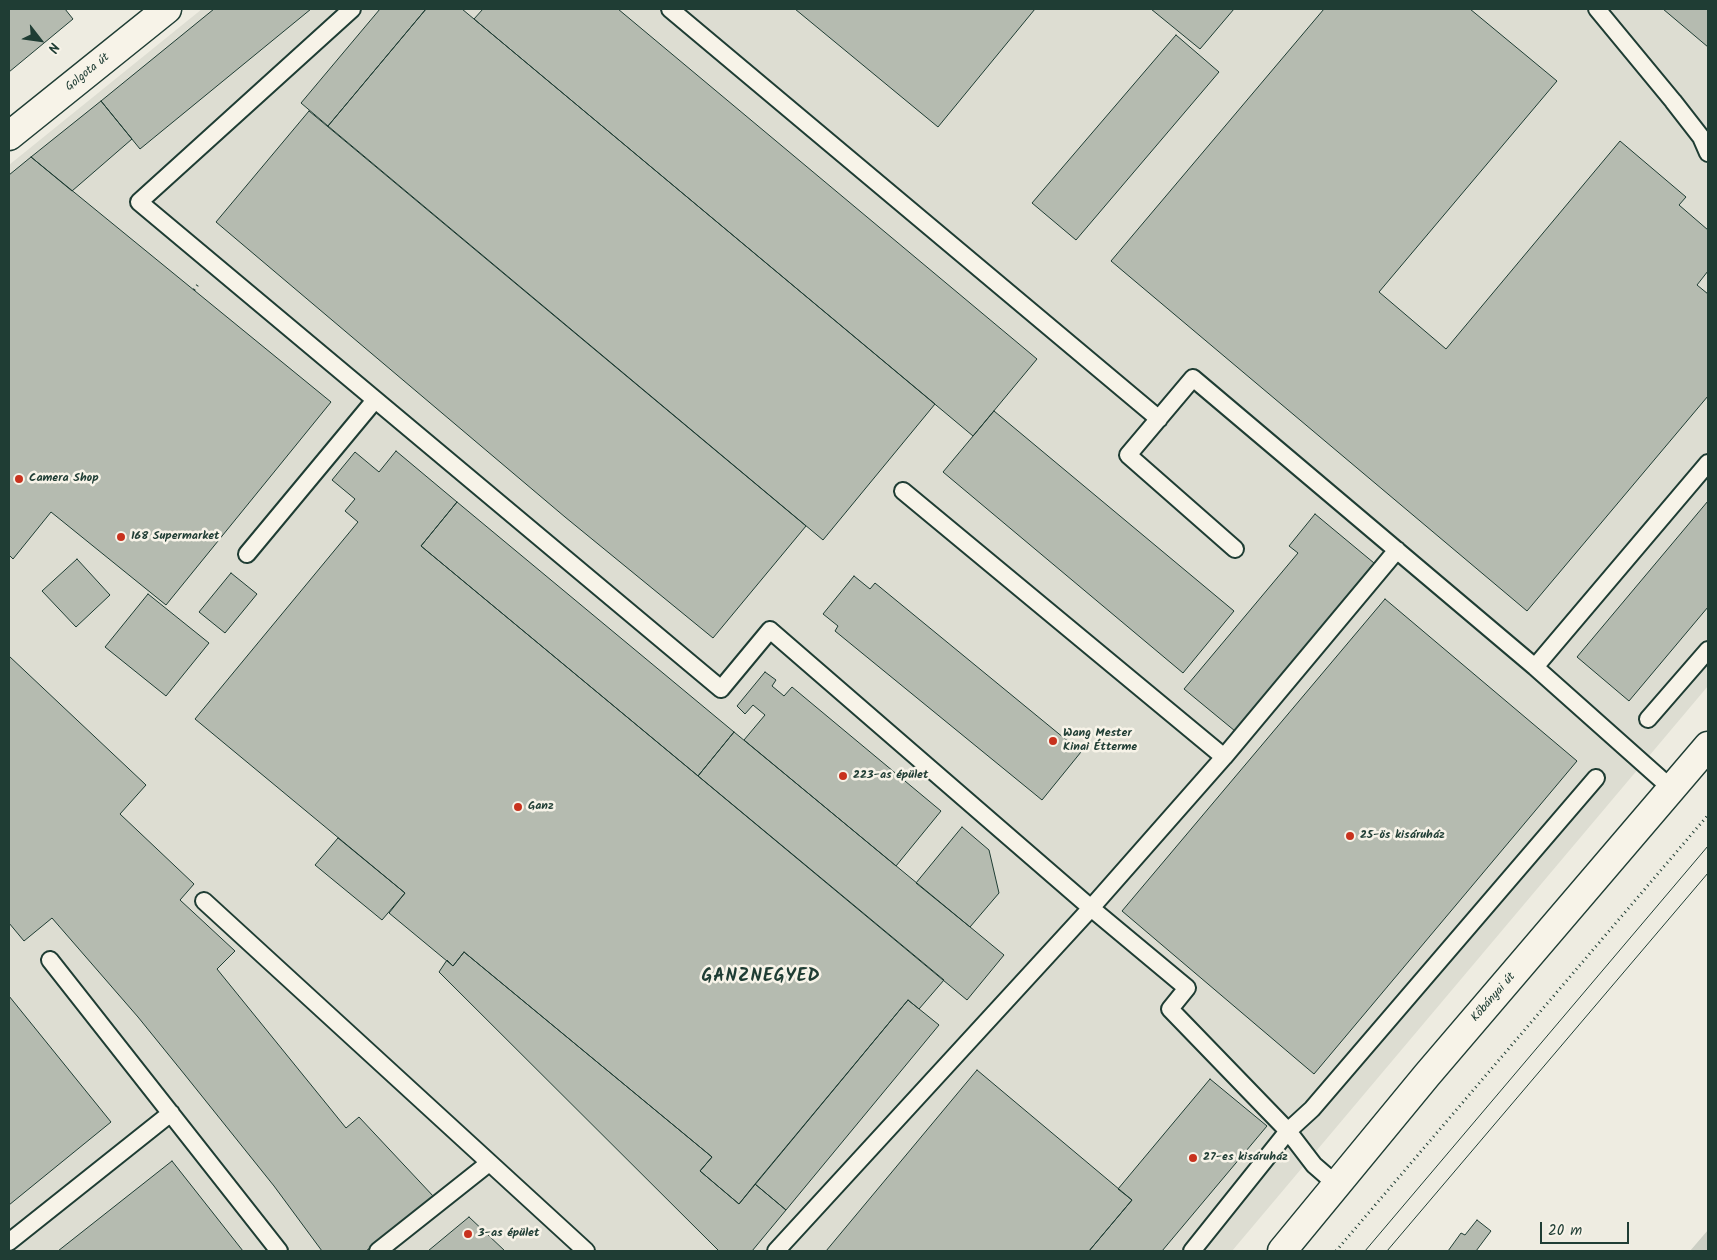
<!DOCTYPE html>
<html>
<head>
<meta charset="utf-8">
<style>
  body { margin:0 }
  #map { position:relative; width:1717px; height:1260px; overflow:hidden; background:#eeece1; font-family:Kalam,sans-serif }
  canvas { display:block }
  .frame { position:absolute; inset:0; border:10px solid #1f3d34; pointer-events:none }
  .north { position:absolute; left:15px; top:15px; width:50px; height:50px; -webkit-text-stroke:4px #f7f3e8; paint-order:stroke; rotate:120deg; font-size:14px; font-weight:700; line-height:20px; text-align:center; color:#1f3d34 }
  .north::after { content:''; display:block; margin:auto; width:18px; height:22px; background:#1f3d34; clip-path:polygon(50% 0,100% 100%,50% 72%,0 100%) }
  .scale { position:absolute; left:1540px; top:1222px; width:89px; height:22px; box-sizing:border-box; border:2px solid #1f3d34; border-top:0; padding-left:6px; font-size:15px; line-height:18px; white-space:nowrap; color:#1f3d34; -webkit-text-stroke:4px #f7f3e8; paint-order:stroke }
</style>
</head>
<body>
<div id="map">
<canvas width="1717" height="1260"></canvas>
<div class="frame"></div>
<div class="north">N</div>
<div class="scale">20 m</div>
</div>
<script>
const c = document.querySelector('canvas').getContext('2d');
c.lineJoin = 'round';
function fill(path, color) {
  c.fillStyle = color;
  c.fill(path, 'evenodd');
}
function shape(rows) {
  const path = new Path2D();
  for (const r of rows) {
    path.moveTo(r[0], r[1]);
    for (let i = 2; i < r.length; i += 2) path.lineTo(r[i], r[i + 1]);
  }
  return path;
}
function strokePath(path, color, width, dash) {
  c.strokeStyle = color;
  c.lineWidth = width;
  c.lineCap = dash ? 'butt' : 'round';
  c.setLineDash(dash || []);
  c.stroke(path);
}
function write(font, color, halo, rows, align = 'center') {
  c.font = font + ' Kalam,sans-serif';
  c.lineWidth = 5;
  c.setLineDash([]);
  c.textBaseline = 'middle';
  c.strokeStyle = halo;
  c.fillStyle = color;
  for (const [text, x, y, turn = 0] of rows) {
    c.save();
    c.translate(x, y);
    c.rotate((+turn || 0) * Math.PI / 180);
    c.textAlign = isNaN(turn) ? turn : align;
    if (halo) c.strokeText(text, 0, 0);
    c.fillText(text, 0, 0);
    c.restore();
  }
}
const built = shape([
  [202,9,1708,9,1708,686,1232,1251,9,1251,9,165]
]);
const green = shape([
  [1708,1230,1708,1251,1690,1251]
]);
const building = shape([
  [9,9,65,9,73,19,9,72,9,9],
  [214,9,311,9,140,149,101,101,214,9],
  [380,9,426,9,328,126,301,103,380,9],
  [426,9,462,9,935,404,823,540,328,126,426,9],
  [483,9,618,9,1037,359,973,436,474,19,483,9],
  [795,9,1035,9,938,127,795,9],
  [1151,9,1234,9,1200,49,1151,9],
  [1324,9,1470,9,1557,81,1379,292,1446,349,1620,141,1686,197,1679,205,1708,230,1708,271,1697,285,1708,294,1708,396,1527,611,1111,261,1324,9],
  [1663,9,1708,9,1708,47,1663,9],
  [1176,35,1219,72,1076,240,1032,203,1176,35],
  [101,101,132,139,72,191,31,157,101,101],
  [309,111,806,526,713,638,565,517,216,222,309,111],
  [31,157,331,402,166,605,51,512,13,559,9,555,9,175,31,157],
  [994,411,1234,611,1183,673,943,472,994,411],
  [396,451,457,502,421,546,944,980,919,1009,908,1000,739,1204,700,1171,712,1157,464,952,453,966,389,913,405,893,195,719,358,522,345,511,355,499,332,480,355,452,379,472,396,451],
  [1708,501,1708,607,1629,701,1577,657,1708,501],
  [457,502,734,732,698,776,421,546,457,502],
  [1315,514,1374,563,1235,731,1184,689,1298,553,1289,546,1315,514],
  [77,559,110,595,76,627,42,591,77,559],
  [231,573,257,594,225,633,199,612,231,573],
  [854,576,870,589,875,583,1081,752,1042,800,835,631,838,626,823,614,854,576],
  [148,594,209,643,166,696,105,647,148,594],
  [1385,599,1577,761,1314,1074,1122,911,1385,599],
  [9,656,146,785,120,814,194,884,180,900,235,951,217,969,346,1128,359,1117,434,1197,366,1251,322,1251,274,1186,185,1075,138,1017,52,918,24,941,9,923,9,656],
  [765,672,776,680,772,686,784,696,792,687,941,811,896,866,744,740,765,715,753,705,745,714,737,706,765,672],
  [734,732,1004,955,967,1000,698,776,734,732],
  [962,827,989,850,999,893,970,927,916,883,962,827],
  [338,838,405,893,382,920,315,865,338,838],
  [464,952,712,1157,700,1171,739,1204,755,1184,786,1210,752,1251,719,1251,439,972,447,960,453,966,464,952],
  [9,996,111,1122,9,1205,9,996],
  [908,1000,939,1025,786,1210,755,1184,908,1000],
  [977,1070,1132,1200,1089,1251,826,1251,977,1070],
  [1210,1079,1267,1126,1162,1251,1089,1251,1132,1200,1118,1189,1210,1079],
  [172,1161,243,1251,58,1251,172,1161],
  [469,1217,505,1251,428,1251,469,1217],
  [1477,1220,1491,1231,1476,1251,1448,1251,1461,1233,1465,1235,1477,1220]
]);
const path = shape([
  [194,290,199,283],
  [1336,1251,1708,815]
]);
const service = shape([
  [352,9,139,202,721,689,770,630,1091,908,1187,988,1170,1009,1288,1131,1314,1165,1337,1185],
  [670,9,1159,419],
  [1597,9,1673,101,1701,137,1708,153],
  [903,491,1224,757],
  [1235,549,1128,455,1193,378,1535,667,1672,789],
  [247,554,375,400],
  [1535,667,1708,463],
  [1648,719,1708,650],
  [204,901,586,1251],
  [50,960,279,1251],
  [9,1242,171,1113],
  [378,1251,489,1163],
  [776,1251,1091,908,1224,757,1397,550],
  [1192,1251,1288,1131,1312,1109,1596,778]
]);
const minor = shape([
  [9,136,167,9]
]);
const secondary = shape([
  [1282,1251,1427,1075,1708,746]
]);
const tram = shape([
  [1365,1251,1708,846],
  [1387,1251,1708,873]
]);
const markers = [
  [19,479,5,"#c8321e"],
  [121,537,5,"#c8321e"],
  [1053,741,5,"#c8321e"],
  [843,776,5,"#c8321e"],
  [518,807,5,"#c8321e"],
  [1350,836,5,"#c8321e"],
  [1193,1158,5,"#c8321e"],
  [468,1234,5,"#c8321e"]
];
const streetNames = [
  ["Golgota út",88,73,-39],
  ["Kőbányai út",1494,998,-49]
];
const poiNames = [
  ["Camera Shop",29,479],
  ["168 Supermarket",131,537],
  ["Wang Mester",1063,734],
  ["Kinai Étterme",1063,748],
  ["223-as épület",853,776],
  ["Ganz",528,807],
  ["25-ös kisáruház",1360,836],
  ["27-es kisáruház",1203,1158],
  ["3-as épület",478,1234]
];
const districtNames = [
  ["GANZNEGYED",761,978]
];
fill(built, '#ddddd2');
fill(green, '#cccfc4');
fill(building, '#b5bbb0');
strokePath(building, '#1f3d34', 1);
strokePath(service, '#1f3d34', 20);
strokePath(minor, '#1f3d34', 31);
strokePath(secondary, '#1f3d34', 31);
strokePath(path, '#1f3d34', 3, [1, 4]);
strokePath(service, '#f7f3e8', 16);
strokePath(minor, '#f7f3e8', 28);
strokePath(secondary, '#f7f3e8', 28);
strokePath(tram, '#1f3d34', 1);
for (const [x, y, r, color] of markers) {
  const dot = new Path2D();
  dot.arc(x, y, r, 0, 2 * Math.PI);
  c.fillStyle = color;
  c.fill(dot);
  strokePath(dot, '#f7f3e8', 2);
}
write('12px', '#1f3d34', '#f7f3e8', streetNames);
write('bold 12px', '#1f3d34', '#f7f3e8', poiNames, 'left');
c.letterSpacing = '1px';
write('bold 18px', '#1f3d34', '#f7f3e8', districtNames);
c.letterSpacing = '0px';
</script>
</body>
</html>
